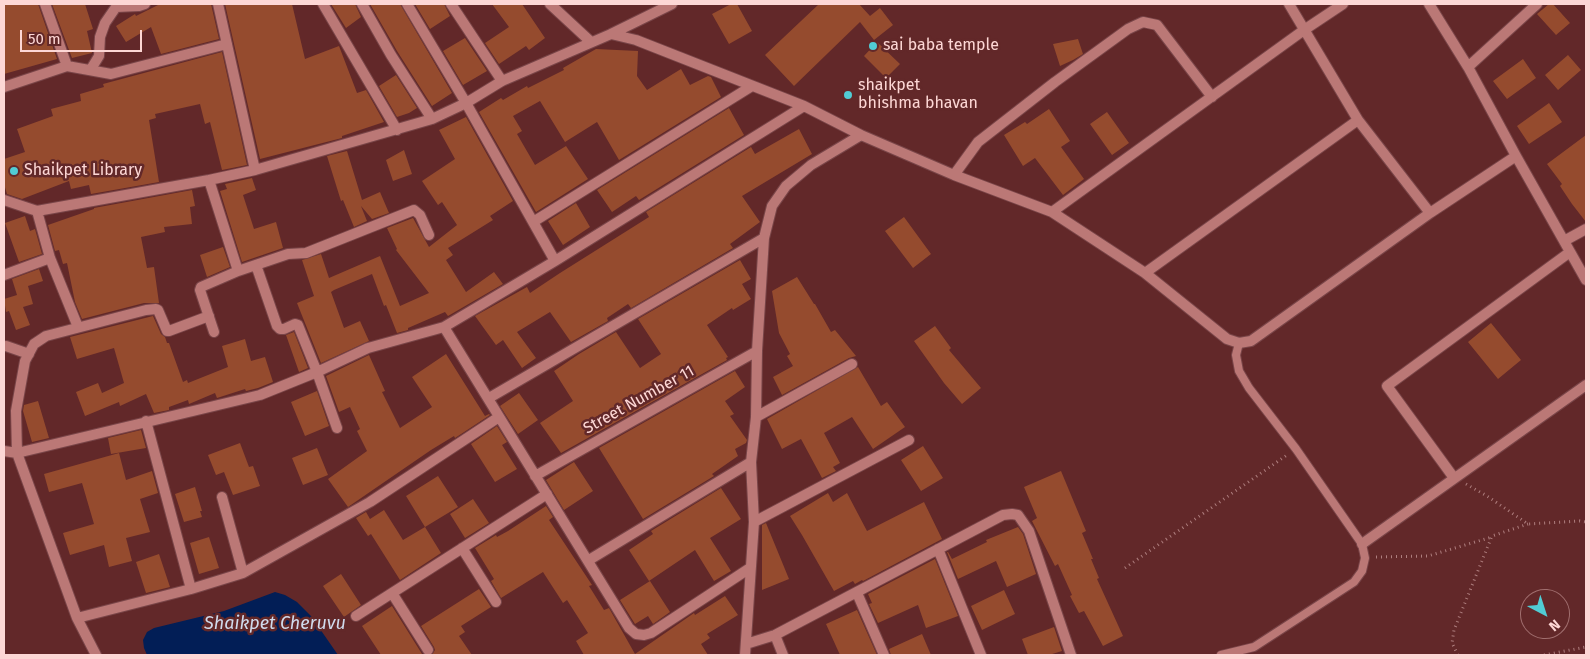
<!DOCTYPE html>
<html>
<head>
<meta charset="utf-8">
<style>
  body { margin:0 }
  #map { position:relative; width:1590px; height:659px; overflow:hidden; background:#622829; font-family:"Fira Sans",sans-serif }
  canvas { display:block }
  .frame { position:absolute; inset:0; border:5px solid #fdd7d5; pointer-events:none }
  .north { position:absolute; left:1520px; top:589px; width:50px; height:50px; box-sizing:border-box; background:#622829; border:1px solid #a06e6e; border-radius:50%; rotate:140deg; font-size:14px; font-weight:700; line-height:20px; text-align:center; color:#fdd7d5 }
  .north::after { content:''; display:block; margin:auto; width:18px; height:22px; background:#51ccd4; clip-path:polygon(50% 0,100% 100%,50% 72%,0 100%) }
  .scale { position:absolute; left:20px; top:30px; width:122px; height:22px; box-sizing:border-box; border:2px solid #fdd7d5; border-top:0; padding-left:6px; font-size:15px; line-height:18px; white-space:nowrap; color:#fdd7d5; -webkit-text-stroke:4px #622829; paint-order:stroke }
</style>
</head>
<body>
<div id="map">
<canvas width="1590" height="659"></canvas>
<div class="frame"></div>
<div class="north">N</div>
<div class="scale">50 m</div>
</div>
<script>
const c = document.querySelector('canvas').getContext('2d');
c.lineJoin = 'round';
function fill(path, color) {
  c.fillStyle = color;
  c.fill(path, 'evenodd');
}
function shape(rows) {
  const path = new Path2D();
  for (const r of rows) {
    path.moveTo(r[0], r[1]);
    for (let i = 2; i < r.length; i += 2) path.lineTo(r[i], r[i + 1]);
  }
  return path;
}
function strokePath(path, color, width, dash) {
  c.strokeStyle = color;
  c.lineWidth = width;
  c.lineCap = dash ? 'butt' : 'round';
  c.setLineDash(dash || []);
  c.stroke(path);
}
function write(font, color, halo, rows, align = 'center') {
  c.font = font + ' "Fira Sans",sans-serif';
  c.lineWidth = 5;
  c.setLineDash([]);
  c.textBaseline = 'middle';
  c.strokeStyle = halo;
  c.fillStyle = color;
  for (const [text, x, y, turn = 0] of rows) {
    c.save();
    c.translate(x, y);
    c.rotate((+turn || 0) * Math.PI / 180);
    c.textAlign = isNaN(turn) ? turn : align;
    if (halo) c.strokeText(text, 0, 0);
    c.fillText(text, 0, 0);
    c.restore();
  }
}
const water = shape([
  [275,592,285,595,297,602,311,616,338,655,147,655,144,648,143,640,147,632,154,628,224,611]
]);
const building = shape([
  [4,4,38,4,57,59,4,74],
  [52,4,85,4,93,29,87,31,92,53,72,58],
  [160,4,211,4,219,39,161,54,151,27,126,42,116,26,135,14,136,16],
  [225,4,292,4,305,59,339,46,357,93,366,90,384,122,342,136,342,138,260,159],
  [331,4,355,4,361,17,346,28],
  [370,4,400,4,452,93,432,106,397,51],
  [415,4,444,4,450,16,430,29],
  [492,4,522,4,545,38,529,50,526,46,499,64,485,43,509,27],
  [731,4,737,4,752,31,729,44,712,14],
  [819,4,859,4,870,16,880,8,893,25,874,40,860,22,794,86,765,55],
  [1549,4,1553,4,1570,23,1556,35,1537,14],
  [465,38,487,71,463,85,443,51],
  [1078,39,1083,54,1073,60,1060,66,1053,44],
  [877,42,900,64,886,78,864,56],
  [596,49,638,51,637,76,647,90,681,69,690,85,708,76,711,77,721,97,619,160,597,122,565,142,540,101,513,116,522,131,517,134,535,165,566,146,588,179,536,212,479,112,501,98,503,100,527,86,528,88,564,70,563,68],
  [222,52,247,165,222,170,210,122,205,124,200,104,155,114,156,118,149,120,159,182,91,194,89,185,71,189,69,181,22,199,7,194,4,184,4,159,25,152,17,129,53,116,51,109,81,101,80,94,104,87,103,84],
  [1568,55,1581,70,1558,90,1545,75],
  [1523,59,1536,78,1507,99,1493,81],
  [396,75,417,108,409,113,397,117,379,86],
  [1549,103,1562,122,1529,144,1517,126],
  [729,108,744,135,639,200,636,196,612,212,597,190],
  [1049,109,1070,141,1061,147,1084,179,1063,195,1035,158,1023,166,1004,135,1025,122,1027,124],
  [1107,112,1129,143,1112,155,1090,124],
  [466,117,513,201,490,216,493,220,448,248,453,255,446,260,466,292,494,272,503,284,448,316,445,312,408,328,408,330,397,333,386,305,384,306,372,274,334,290,331,292,344,328,360,321,369,341,321,363,297,303,314,296,302,260,321,254,329,278,380,256,400,306,429,293,396,250,397,249,387,228,413,218,429,247,457,225,442,202,438,205,422,181,455,159,439,130],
  [799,129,812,154,742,196,760,222,730,244,733,248,631,308,628,304,607,318,608,321,571,342,550,312,517,332,536,358,522,368,503,340,496,345,475,316,527,287,530,293,560,273,649,217,646,212,751,147,755,154],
  [1586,135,1586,222,1572,204,1560,186,1562,184,1547,164],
  [404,150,412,174,393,181,386,160],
  [347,151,362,200,380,192,389,213,372,219,361,206,367,221,354,227,343,200,341,201,327,156],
  [252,178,256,190,243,195,254,229,276,222,283,248,242,262,220,191,227,189,225,184],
  [192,190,195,206,190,207,192,224,164,227,165,232,141,237,147,268,154,267,159,303,144,303,82,319,75,302,67,263,63,264,59,250,55,251,48,225,94,209,94,208],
  [576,203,590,227,563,245,548,221],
  [25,216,30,231,35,229,42,254,19,262,5,223],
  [904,217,931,254,913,268,885,231],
  [223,247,230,267,207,277,200,255],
  [740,260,751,279,742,284,751,299,733,310,732,308,707,325,728,357,726,358,727,360,561,453,540,423,573,401,554,371,579,354,616,332,640,368,661,354,638,319],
  [39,269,43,281,28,286,33,304,23,307,30,325,16,330,9,311,6,312,4,299,17,295,12,279],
  [797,277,814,304,815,304,831,332,835,330,856,356,849,358,782,395,773,377,793,366,787,356,790,354,779,333,772,291],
  [153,316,161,334,165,337,167,343,169,343,183,382,187,380,188,383,228,367,222,346,245,339,251,361,265,357,273,382,258,388,246,391,245,389,217,398,215,393,189,404,188,400,169,407,169,410,154,413,146,394,120,406,119,402,85,416,76,392,98,383,102,393,124,383,114,348,77,359,70,337],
  [1491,323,1521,360,1498,379,1468,342],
  [935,326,951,348,949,350,981,388,962,404,944,383,914,341],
  [294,332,308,368,299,372,286,335],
  [446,354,485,416,489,414,490,415,455,438,454,436,431,450,348,507,328,479,367,451,357,431,360,429,350,407,339,412,326,376,369,355,385,391,382,392,400,428,432,407,412,377],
  [858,367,881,406,887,402,905,427,873,449,852,417,824,433,840,463,833,467,836,471,822,478,801,439,782,449,767,419],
  [735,371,745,387,725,401,734,414,730,416,747,440,746,443,735,449,738,456,712,474,714,476,643,519,599,448],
  [317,391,329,426,305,436,291,402],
  [519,393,538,420,518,434,500,406],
  [38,401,49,438,32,442,23,411,24,405],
  [497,426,507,442,502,445,517,469,495,482,471,444],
  [141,430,146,448,111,454,108,438],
  [240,443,249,467,253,466,260,486,233,495,224,472,216,475,208,455],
  [923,446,943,478,921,491,901,460],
  [317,448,328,475,303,485,292,458],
  [119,453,126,480,152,471,158,493,140,499,150,532,126,538,132,561,109,567,104,545,70,555,63,533,94,524,82,483,49,492,44,474],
  [574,462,593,491,564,510,546,480],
  [1061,471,1086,531,1082,533,1093,559,1091,559,1099,578,1097,579,1123,636,1103,646,1084,611,1079,613,1070,596,1072,595,1058,564,1055,566,1032,521,1037,518,1024,487],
  [438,476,458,507,425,527,406,496],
  [195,487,202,511,200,511,202,517,184,522,175,494],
  [721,488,741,519,710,538,731,571,714,581,695,550,649,581,629,550,653,534,651,531],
  [828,493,833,502,847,493,867,531,924,502,942,539,863,581,862,580,855,584,853,581,834,591,802,535,790,516],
  [473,499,489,523,465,538,450,514],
  [546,506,553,517,549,520,592,585,589,586,604,610,609,608,635,654,694,613,695,615,725,596,738,615,707,634,710,638,701,644,708,655,584,655,576,641,588,633,567,600,563,603,543,572,501,598,491,581,494,579,475,548,496,535,497,537,508,531],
  [384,510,403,540,425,527,441,553,400,580,371,534,368,536,356,518,366,512,370,519],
  [766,523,789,579,762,590,762,525],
  [1018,527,1023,534,1036,574,1007,587,996,561,958,579,947,552,948,552,952,559,987,542,986,540],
  [209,537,219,568,199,574,190,543],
  [159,554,170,587,146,593,136,562],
  [935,559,958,616,926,628,918,605,878,623,869,604,872,603,868,594],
  [341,574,361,605,344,617,323,586],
  [650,581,670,612,653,624,648,616,635,624,620,600],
  [479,589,491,607,461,626,465,632,459,636,472,655,432,655,435,650,434,647,421,626],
  [1004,590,1015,614,982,630,971,606],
  [392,606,422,654,424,655,381,655,362,626],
  [857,610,877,655,840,655,826,624],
  [1054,627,1062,651,1049,655,1028,655,1022,639],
  [922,634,931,655,891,655,889,649]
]);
const path = shape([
  [1466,484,1487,496,1528,524,1580,521,1586,522],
  [1376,557,1428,556,1492,537],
  [1125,568,1287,455],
  [1458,655,1452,643,1454,630,1492,536,1528,524],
  [1544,655,1586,647]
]);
const service = shape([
  [1221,655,1254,647,1354,582,1362,571,1365,558,1362,544,1296,449,1249,388,1239,371,1236,355,1239,343]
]);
const minor = shape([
  [45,4,67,66],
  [218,4,255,170],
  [323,4,397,130],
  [362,4,391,55,432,119],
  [407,4,466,103,555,261],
  [451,4,502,81],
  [550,4,591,42],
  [1289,4,1358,120],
  [1429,4,1468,67,1516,156,1586,280],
  [116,7,139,6,145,4],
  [611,34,672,4],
  [1468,67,1537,4],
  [91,69,99,56,100,37,105,23,116,7],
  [4,87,67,66,111,74,227,44],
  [861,135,954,175,1052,212,1145,273,1227,339,1239,343,1251,341,1430,213,1516,156],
  [954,175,978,142,1055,82,1128,29,1143,22,1157,25,1212,97],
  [209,180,238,271],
  [4,200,37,211,209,180,255,170,432,119,466,103,502,81,611,34,636,40,804,106,861,135,811,165,786,186,772,206,764,238,757,351,756,417,751,462,754,522,745,655],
  [37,211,50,258,78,327],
  [1052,212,1304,30,1343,4],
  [533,222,752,86],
  [1564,241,1586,229],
  [256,265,277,326,280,329,284,329,295,324,298,325,317,372,368,348,444,327],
  [1145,273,1358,120,1430,213],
  [4,275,50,258],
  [214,332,200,290,201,287,238,271,288,254,306,253,414,210,420,215,429,235],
  [6,346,29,354],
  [489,398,764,238],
  [756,417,852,364],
  [146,421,191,589],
  [4,451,17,453,260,395,317,372,337,428],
  [535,476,757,351],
  [1454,478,1387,386,1570,252],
  [222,497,243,573],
  [754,522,909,440],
  [1362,544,1586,385],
  [462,548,496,602],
  [938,549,981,655],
  [589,560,751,462],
  [750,568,651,633,644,635,636,634,629,628,444,327,555,261,804,106],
  [392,593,428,650],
  [857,593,884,655],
  [356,616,547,494],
  [77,618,191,589,243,573,370,502,499,417],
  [775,635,783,655],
  [746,644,775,635,1003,515,1012,514,1018,515,1029,531,1071,655],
  [96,655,77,618,17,453,16,411,25,361,34,344,46,336,146,310,156,309,158,310,167,331,169,331,209,316]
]);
const markers = [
  [873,46,5,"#51ccd4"],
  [848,95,5,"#51ccd4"],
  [14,171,5,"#51ccd4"]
];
const poiNames = [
  ["sai baba temple",883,46],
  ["shaikpet",858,86],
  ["bhishma bhavan",858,104],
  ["Shaikpet Library",24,171]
];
const streetNames = [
  ["Street Number 11",639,400,-29]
];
const waterNames = [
  ["Shaikpet Cheruvu",275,624]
];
fill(water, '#021e56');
fill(building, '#954b2e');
strokePath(service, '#794548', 10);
strokePath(minor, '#794548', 12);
strokePath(path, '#ae7e7e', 3, [1, 4]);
strokePath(service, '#bb7876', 8);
strokePath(minor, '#bb7876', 10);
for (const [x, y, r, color] of markers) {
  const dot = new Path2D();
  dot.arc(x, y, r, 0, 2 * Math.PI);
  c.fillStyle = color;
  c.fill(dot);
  strokePath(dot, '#622829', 2);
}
write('16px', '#fdd7d5', '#622829', poiNames, 'left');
write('16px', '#fdd7d5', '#622829', streetNames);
write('italic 18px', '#d0dbed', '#622829', waterNames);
</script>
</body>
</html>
